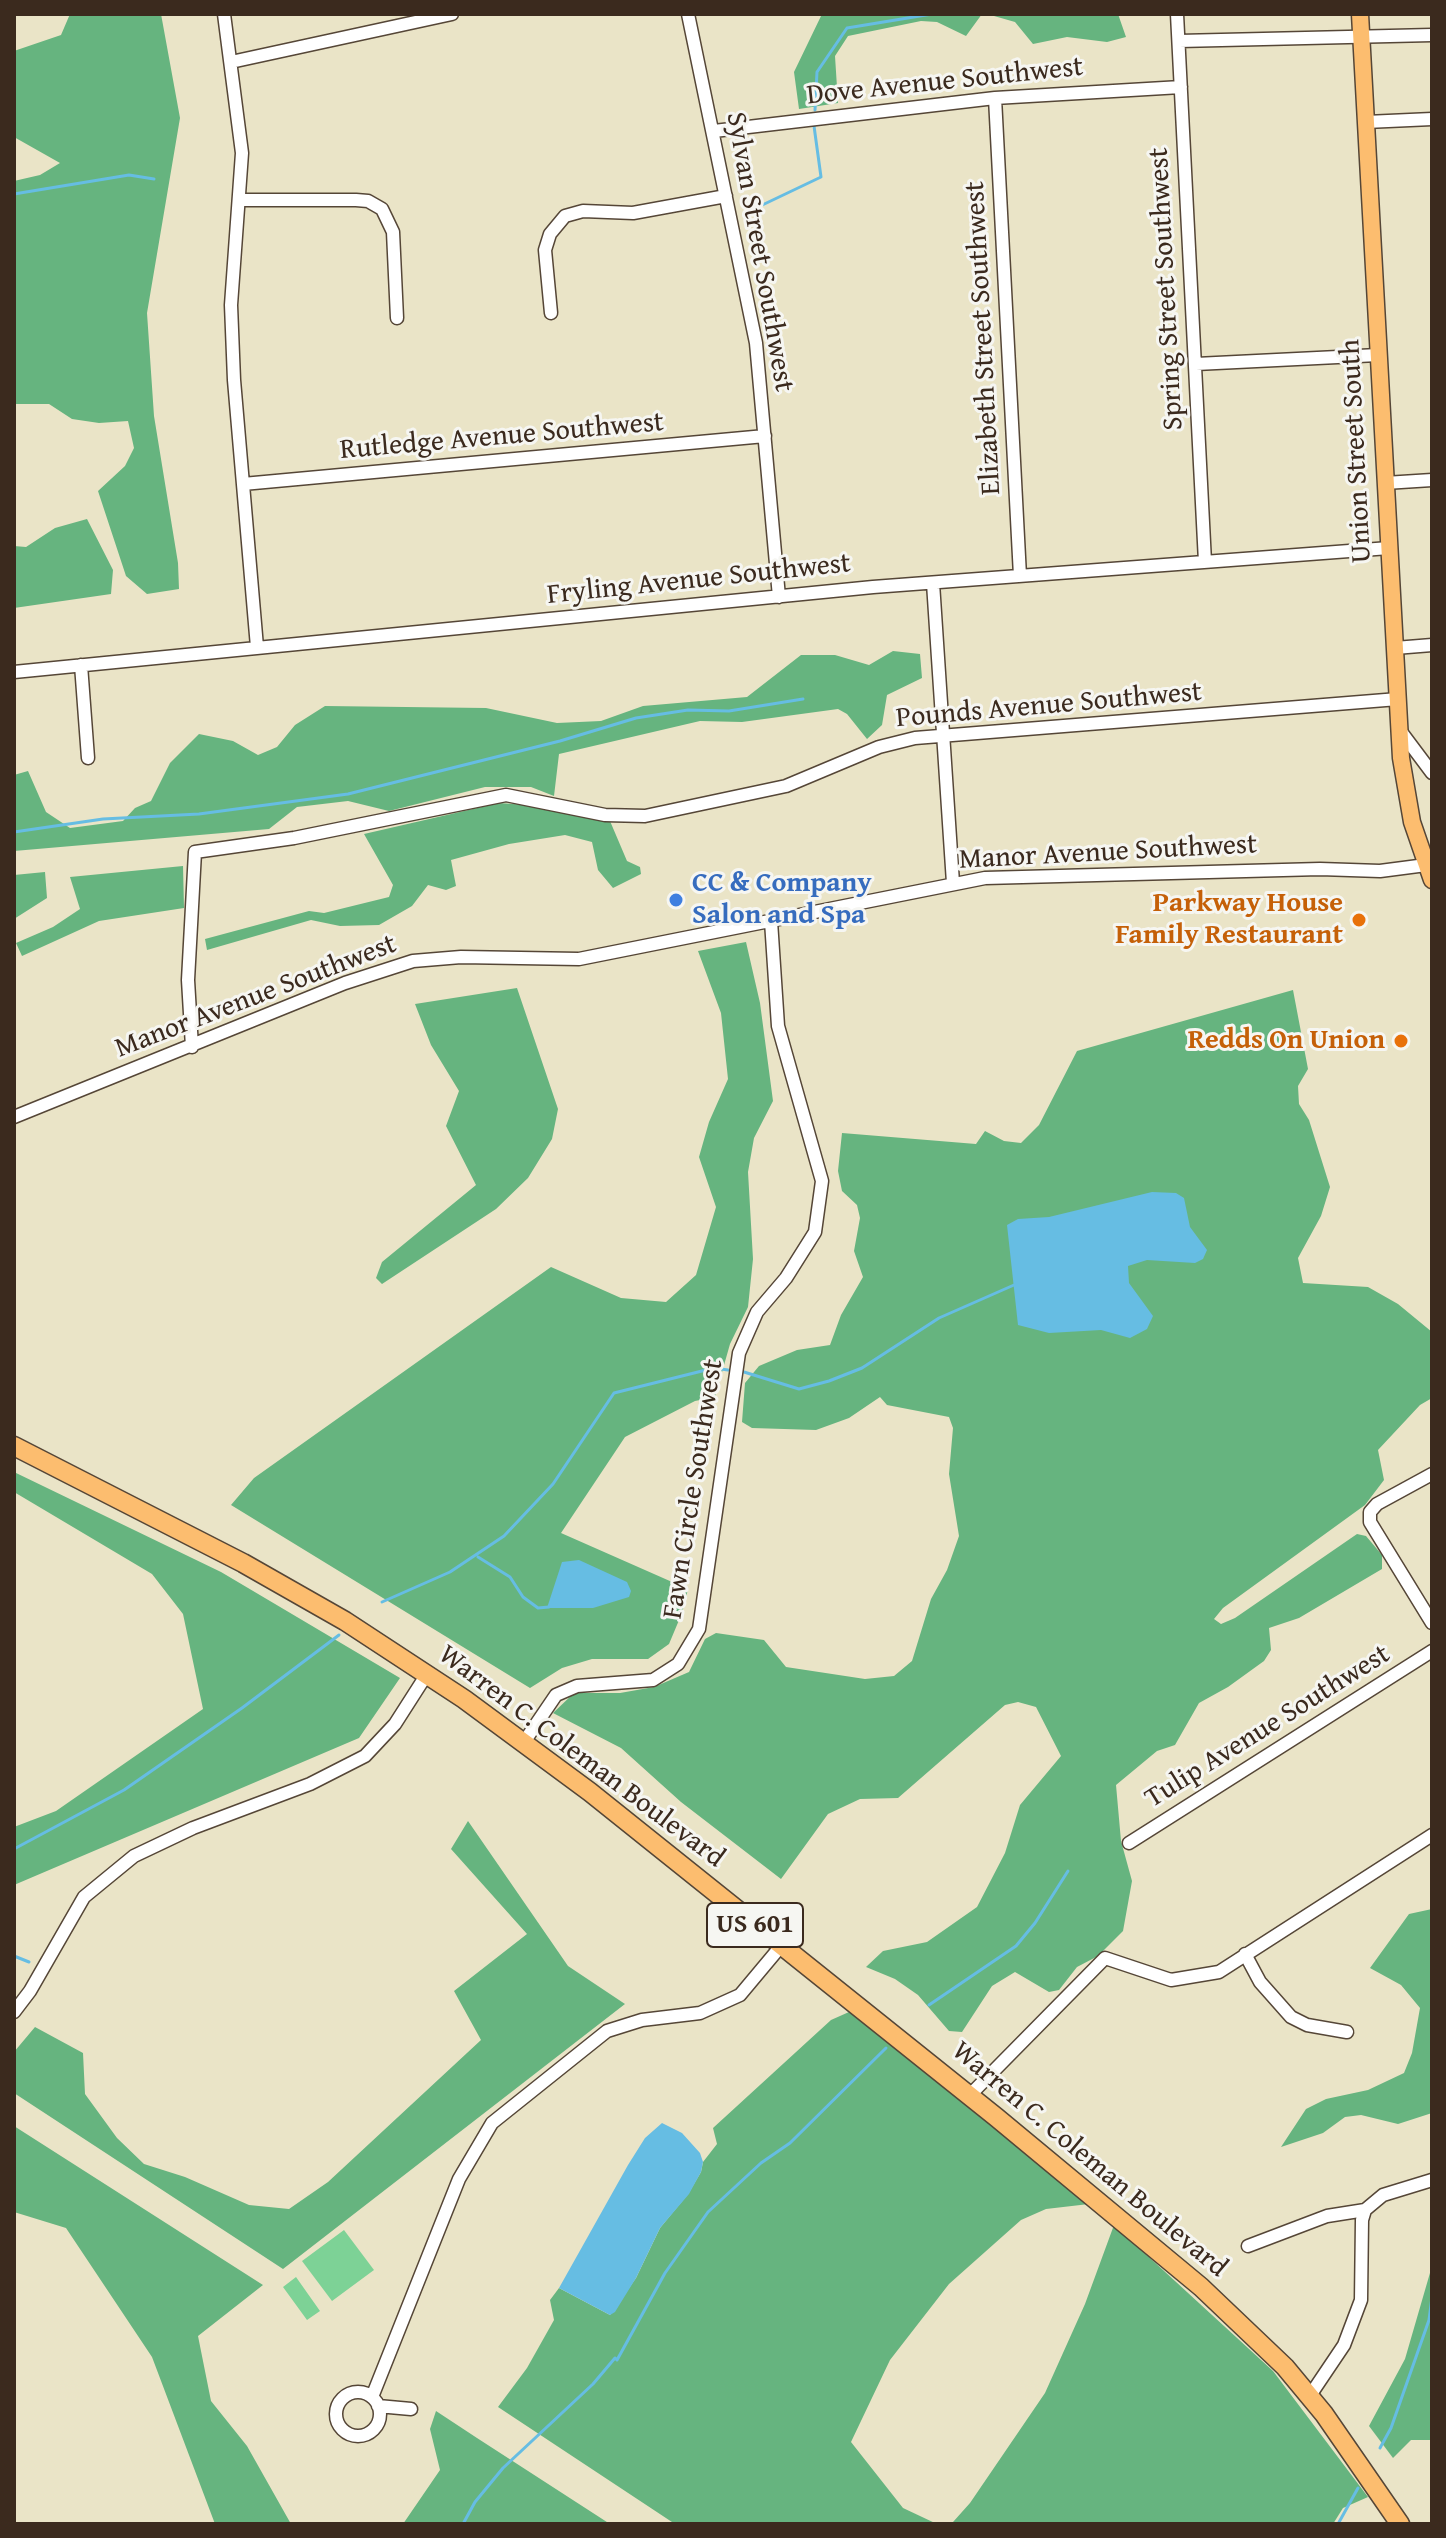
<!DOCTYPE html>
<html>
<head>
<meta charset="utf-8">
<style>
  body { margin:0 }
  #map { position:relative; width:1446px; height:2538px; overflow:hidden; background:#eae4c7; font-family:"Gentium Book Plus",serif }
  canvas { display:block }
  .frame { position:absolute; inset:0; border:16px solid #3b2a1e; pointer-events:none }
</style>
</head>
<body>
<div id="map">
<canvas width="1446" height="2538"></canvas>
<div class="frame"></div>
</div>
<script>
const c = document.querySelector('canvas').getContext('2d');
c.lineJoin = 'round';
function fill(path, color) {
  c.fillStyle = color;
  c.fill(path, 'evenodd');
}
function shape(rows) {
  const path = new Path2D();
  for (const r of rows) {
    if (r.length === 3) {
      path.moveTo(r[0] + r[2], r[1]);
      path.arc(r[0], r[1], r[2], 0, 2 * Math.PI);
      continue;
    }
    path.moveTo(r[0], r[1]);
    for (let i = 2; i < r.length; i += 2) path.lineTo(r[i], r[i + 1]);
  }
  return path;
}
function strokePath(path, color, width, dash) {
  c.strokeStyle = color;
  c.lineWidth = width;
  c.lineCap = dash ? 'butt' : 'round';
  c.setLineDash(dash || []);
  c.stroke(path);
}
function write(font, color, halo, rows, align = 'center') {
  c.font = font + ' "Gentium Book Plus",serif';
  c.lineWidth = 6;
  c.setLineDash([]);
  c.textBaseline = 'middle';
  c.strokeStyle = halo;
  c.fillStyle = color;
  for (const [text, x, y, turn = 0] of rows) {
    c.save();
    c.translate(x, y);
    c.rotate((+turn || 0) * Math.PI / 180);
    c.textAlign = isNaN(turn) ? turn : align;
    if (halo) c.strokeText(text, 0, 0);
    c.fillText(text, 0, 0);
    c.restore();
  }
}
const green = shape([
  [344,2230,374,2270,332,2301,302,2261],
  [296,2277,320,2311,307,2320,283,2287]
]);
const forest = shape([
  [70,14,161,14,180,118,147,313,154,416,178,563,179,589,147,594,126,576,98,491,125,466,134,448,128,421,99,423,72,419,49,404,14,404,14,181,40,175,60,163,14,137,14,51,61,35],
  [822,14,982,14,966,36,937,22,921,21,848,36,835,56,838,103,799,109,794,72],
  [987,14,1118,14,1126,37,1107,42,1067,37,1033,44,1015,22],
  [87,519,113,570,111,594,14,608,14,546,26,547,55,528],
  [893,651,920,654,922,678,887,695,882,725,867,739,847,714,838,709,742,722,700,721,559,754,554,796,531,787,485,787,389,811,348,801,297,807,269,829,14,851,14,775,28,771,46,812,70,828,123,821,135,808,151,801,170,763,199,734,233,741,258,755,277,747,295,725,325,706,486,708,557,723,601,721,643,706,747,697,801,655,835,655,869,665],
  [499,803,541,806,610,821,627,861,640,867,641,874,613,888,598,870,592,842,565,835,509,844,451,860,456,886,446,890,428,885,412,906,379,925,340,926,311,920,207,950,205,939,309,911,324,913,389,897,393,885,364,834],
  [183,866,184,908,99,921,22,956,16,943,53,927,80,909,70,877],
  [45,872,47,898,14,919,14,875],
  [746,942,760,1003,773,1101,754,1138,748,1172,753,1259,748,1307,730,1344,715,1397,695,1401,625,1437,561,1533,688,1589,682,1613,669,1644,648,1659,592,1659,562,1668,530,1688,231,1505,254,1478,551,1267,621,1298,666,1302,696,1275,716,1207,699,1157,709,1122,728,1079,721,1013,698,951],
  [517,988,558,1109,552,1139,528,1178,496,1209,382,1284,376,1278,382,1262,476,1185,446,1126,459,1091,431,1045,415,1004],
  [1293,990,1308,1069,1298,1086,1299,1104,1309,1120,1330,1187,1321,1216,1298,1258,1303,1283,1368,1287,1398,1304,1432,1332,1432,1398,1420,1405,1378,1450,1384,1480,1365,1505,1223,1608,1214,1619,1221,1624,1235,1618,1357,1534,1366,1536,1382,1555,1382,1569,1299,1618,1269,1628,1271,1650,1264,1661,1228,1687,1199,1703,1175,1745,1157,1751,1116,1785,1121,1841,1132,1881,1123,1931,1098,1956,1077,1967,1059,1990,1049,1992,1015,1972,992,1986,962,2032,949,2031,918,1995,895,1979,866,1967,883,1951,927,1942,977,1907,1005,1853,1020,1805,1061,1756,1036,1707,1018,1702,1005,1705,898,1798,860,1799,828,1814,781,1879,681,1802,621,1748,553,1713,574,1693,620,1693,654,1687,689,1672,705,1639,716,1633,764,1640,786,1667,865,1679,894,1676,912,1661,931,1599,947,1570,959,1536,949,1474,953,1428,949,1417,887,1405,880,1397,849,1418,816,1430,752,1428,742,1422,745,1383,759,1366,797,1350,830,1345,841,1315,863,1277,854,1251,860,1218,857,1205,842,1191,838,1171,842,1133,976,1144,985,1131,1004,1141,1021,1143,1039,1125,1077,1051],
  [14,1472,221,1572,400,1678,359,1738,14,1885,14,1827,56,1811,203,1709,183,1614,152,1574,14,1492],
  [468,1821,568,1966,625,2004,283,2269,14,2093,14,2052,35,2027,83,2053,85,2094,117,2138,144,2164,185,2177,249,2205,289,2209,328,2182,481,2040,454,1991,527,1934,451,1849],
  [1432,1909,1432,2113,1398,2124,1361,2115,1345,2117,1323,2133,1281,2147,1306,2109,1326,2099,1368,2090,1404,2073,1412,2053,1420,2008,1401,1985,1370,1968,1409,1914],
  [849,2012,1089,2204,1046,2209,1021,2220,949,2284,890,2360,851,2442,903,2508,937,2524,675,2524,498,2407,527,2368,554,2320,550,2300,559,2288,610,2315,636,2278,660,2228,688,2194,701,2172,703,2162,717,2144,713,2128,831,2020],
  [14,2126,263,2285,198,2336,211,2401,247,2446,291,2524,215,2524,152,2357,66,2228,14,2212],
  [1114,2225,1273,2371,1368,2497,1343,2508,1333,2524,942,2524,953,2522,970,2503,1045,2393,1085,2304],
  [1432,2266,1432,2440,1411,2440,1393,2458,1369,2426,1405,2359],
  [436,2411,477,2438,610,2524,403,2524,440,2470,430,2429]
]);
const water = shape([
  [1152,1192,1176,1193,1184,1198,1190,1227,1207,1250,1203,1259,1195,1263,1147,1260,1128,1266,1129,1283,1153,1316,1147,1329,1130,1338,1101,1330,1049,1333,1018,1325,1007,1225,1018,1219,1049,1217],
  [579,1560,627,1582,631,1591,629,1597,593,1608,547,1608,562,1562],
  [662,2123,682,2133,700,2153,703,2162,701,2172,689,2194,660,2228,636,2278,615,2312,610,2315,559,2288,628,2165,645,2138]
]);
const stream = shape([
  [815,110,817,72,847,28,932,14],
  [14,194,129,175,154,179],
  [756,208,821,177,814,126],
  [14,832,103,819,199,814,348,794,560,741,636,718,688,710,729,711,803,699],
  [744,1372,799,1389,829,1381,862,1368,939,1318,1014,1285],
  [478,1557,510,1577,523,1597,538,1608,549,1607],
  [382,1602,450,1572,504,1536,553,1484,614,1393,714,1368,728,1370],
  [14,1849,124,1790,242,1708,339,1635],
  [14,1956,29,1962],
  [929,2005,1016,1946,1035,1923,1068,1871],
  [1380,2448,1391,2428,1429,2320,1432,2297],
  [463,2524,475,2502,503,2468,593,2384,615,2358,617,2360,665,2273,708,2212,761,2163,790,2143,886,2048],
  [1338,2524,1358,2488]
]);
const minor = shape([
  [224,14,242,153,231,305,234,380,257,647],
  [688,14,756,343,779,597],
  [1177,14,1205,562],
  [1179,41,1432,35],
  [231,62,452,14],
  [995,98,1020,576],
  [1366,122,1432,119],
  [714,131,995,98,1181,87],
  [240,200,356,200,368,201,382,209,393,232,397,318],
  [551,313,545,250,550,234,565,216,583,211,633,213,726,196],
  [1196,364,1378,355],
  [1385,483,1432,480],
  [243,484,765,436],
  [933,583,953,883],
  [1395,648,1432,645],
  [81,665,88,758],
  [14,672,873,587,1389,548],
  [1399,729,1432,773],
  [192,1047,188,980,195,852,294,838,506,795,605,815,645,816,786,786,879,747,915,738,1398,699],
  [14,1117,345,983,413,961,461,957,579,959,985,878,1320,869,1380,871,1426,865],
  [1432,1474,1377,1504,1370,1512,1370,1522,1432,1623],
  [524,1742,556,1695,577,1686,653,1680,678,1664,699,1629,739,1353,757,1312,786,1278,815,1232,822,1181,778,1026,771,921],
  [1129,1843,1432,1651],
  [1245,1954,1260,1982,1291,2017,1307,2025,1347,2032],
  [14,2012,30,1991,84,1897,134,1856,193,1828,310,1784,365,1756,395,1724,427,1674],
  [969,2096,1105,1958,1171,1980,1219,1972,1432,1835],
  [1248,2246,1327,2216,1365,2210],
  [358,2414,22],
  [372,2397,459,2179,492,2123,607,2031,642,2020,700,2013,740,1995,781,1946],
  [1309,2397,1344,2345,1361,2300,1362,2220,1365,2210,1383,2195,1432,2180],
  [378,2406,411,2409]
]);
const major = shape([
  [1360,14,1401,758,1412,822,1432,880]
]);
const highway = shape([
  [14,1446,243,1563,345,1621,464,1699,590,1792,996,2117,1201,2287,1285,2367,1324,2414,1400,2524]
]);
const markers = [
  [676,900,8,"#3f7fe0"],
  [1359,920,8,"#e8710a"],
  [1401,1041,8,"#e8710a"]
];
const shields = [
  [755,1925,96]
];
const shieldNames = [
  ["US 601",755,1925]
];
const streetNames = [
  ["Dove Avenue Southwest",945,82,-6],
  ["Sylvan Street Southwest",759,252,80],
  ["Spring Street Southwest",1167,289,-93],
  ["Elizabeth Street Southwest",984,338,-93],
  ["Rutledge Avenue Southwest",502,437,-5],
  ["Union Street South",1357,451,-93],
  ["Fryling Avenue Southwest",699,580,-6],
  ["Pounds Avenue Southwest",1049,706,-5],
  ["Manor Avenue Southwest",1108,853,-3],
  ["Manor Avenue Southwest",256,997,-21],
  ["Fawn Circle Southwest",694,1489,-81],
  ["Tulip Avenue Southwest",1268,1727,-32],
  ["Warren C. Coleman Boulevard",581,1757,37],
  ["Warren C. Coleman Boulevard",1089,2160,40]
];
const shopNames = [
  ["CC & Company",692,884],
  ["Salon and Spa",692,916]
];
const foodNames = [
  ["Parkway House",1343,904],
  ["Family Restaurant",1343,936],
  ["Redds On Union",1385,1041]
];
fill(green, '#7dd296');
fill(forest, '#66b47f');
fill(water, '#66bde3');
strokePath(stream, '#66bde3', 3);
strokePath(minor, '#554637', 15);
strokePath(major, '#554637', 19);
strokePath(highway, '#554637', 21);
strokePath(minor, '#fff', 12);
strokePath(major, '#fcbd6f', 16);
strokePath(highway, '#fcbd6f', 18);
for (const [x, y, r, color] of markers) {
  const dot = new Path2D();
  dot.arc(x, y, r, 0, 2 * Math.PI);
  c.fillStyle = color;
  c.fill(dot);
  strokePath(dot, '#f6f6f2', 3);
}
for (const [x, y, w] of shields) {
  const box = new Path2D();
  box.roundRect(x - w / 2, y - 22, w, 44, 6);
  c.fillStyle = '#f6f6f2';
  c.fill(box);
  strokePath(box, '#3b2a1e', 2);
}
write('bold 26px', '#3b2a1e', null, shieldNames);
write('28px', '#3b2a1e', '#f6f6f2', streetNames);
write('bold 28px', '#366cbe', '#f6f6f2', shopNames, 'left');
write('bold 28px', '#c56008', '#f6f6f2', foodNames, 'right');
</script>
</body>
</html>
